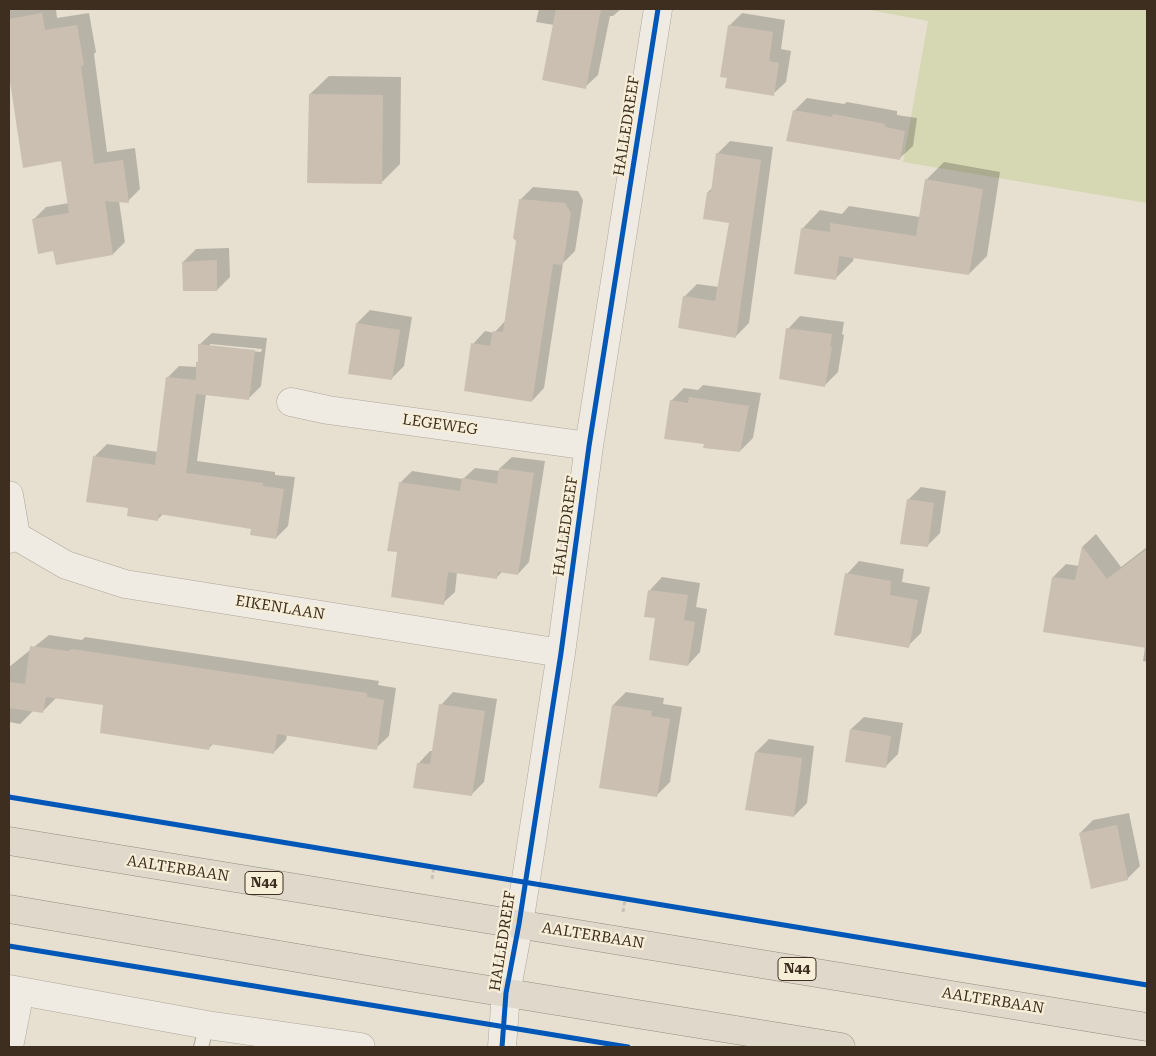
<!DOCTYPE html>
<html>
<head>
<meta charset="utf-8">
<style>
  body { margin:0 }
  #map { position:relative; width:1156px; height:1056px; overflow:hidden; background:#e7e0d1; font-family:"Roboto Serif",serif }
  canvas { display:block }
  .frame { position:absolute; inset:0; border:10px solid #3d2e20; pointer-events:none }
</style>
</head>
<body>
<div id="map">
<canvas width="1156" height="1056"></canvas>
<div class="frame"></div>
</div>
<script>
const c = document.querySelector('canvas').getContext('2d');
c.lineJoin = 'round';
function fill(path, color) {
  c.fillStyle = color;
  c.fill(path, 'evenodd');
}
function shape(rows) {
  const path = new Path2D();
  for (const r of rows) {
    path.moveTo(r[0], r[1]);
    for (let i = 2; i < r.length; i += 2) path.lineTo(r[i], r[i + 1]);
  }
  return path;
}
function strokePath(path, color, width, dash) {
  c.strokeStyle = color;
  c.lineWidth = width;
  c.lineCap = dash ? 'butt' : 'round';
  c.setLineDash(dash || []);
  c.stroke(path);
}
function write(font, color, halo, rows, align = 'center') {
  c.font = font + ' "Roboto Serif",serif';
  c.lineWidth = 4.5;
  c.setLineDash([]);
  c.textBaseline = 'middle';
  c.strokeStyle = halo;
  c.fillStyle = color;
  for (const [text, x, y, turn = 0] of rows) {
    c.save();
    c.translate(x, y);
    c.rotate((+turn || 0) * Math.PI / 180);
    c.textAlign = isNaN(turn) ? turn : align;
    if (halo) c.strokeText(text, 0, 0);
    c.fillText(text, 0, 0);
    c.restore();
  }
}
const green = shape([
  [864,9,1147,9,1147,203,903,162,928,21]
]);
const shadow = shape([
  [9,9,56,9,57,18,89,13,96,52,94,54,107,152,135,148,140,189,128,201,119,201,125,242,113,254,54,250,33,220,46,207,69,203,62,160,18,120,9,68],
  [539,9,621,9,613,16,610,16,598,75,585,87,554,25,536,22],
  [742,13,785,20,781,49,791,51,786,82,773,94,728,77,729,26],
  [329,76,401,77,400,164,381,183,310,94],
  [807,98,844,104,847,102,897,111,897,115,917,118,913,146,900,158,794,111],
  [730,141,773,147,749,323,736,336,684,297,697,284,719,287,731,222,708,192,713,187,717,154],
  [944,162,1000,172,987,256,969,274,854,257,853,261,835,279,796,273,803,228,820,210,842,214,849,206,920,217,926,180],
  [533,187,578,191,583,200,575,251,563,263,544,388,532,401,473,344,485,331,494,333,506,320,517,241,520,200],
  [229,248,230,277,217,290,183,262,196,249],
  [370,310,412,317,404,366,391,379,357,323],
  [800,316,844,322,842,334,844,335,838,372,825,385,788,329],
  [212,333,267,338,261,386,249,398,206,394,197,461,275,472,275,475,295,477,288,526,276,538,253,528,163,514,158,519,129,507,95,456,107,444,158,452,167,378,179,366,197,367,198,362,200,360,199,345],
  [210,344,262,349,261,352,210,347],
  [703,385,761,393,753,438,740,451,705,443,671,401,684,388,698,390],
  [512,457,545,461,529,562,518,574,502,572,496,578,457,572,455,592,443,603,399,551,400,483,412,471,463,479,475,468,500,471,500,468],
  [921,487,946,491,940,533,927,546,908,500],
  [1096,534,1121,567,1147,547,1147,662,1143,661,1145,647,1044,630,1053,577,1066,564,1079,566,1083,546],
  [859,561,904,569,902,582,930,587,921,633,908,646,847,574],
  [662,577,700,583,696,607,707,609,700,652,688,665,657,617,645,616,650,590],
  [49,635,82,640,85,637,379,681,378,685,396,688,389,736,376,748,287,735,286,740,273,753,214,743,209,748,104,704,56,698,43,711,33,711,20,724,9,722,9,667],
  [453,692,497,699,484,782,471,795,418,764,430,751,434,751,441,705],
  [626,692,664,698,663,704,682,707,670,782,657,795,613,705],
  [864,717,903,723,898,754,885,767,851,729],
  [769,739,814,746,807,803,794,816,756,752],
  [1129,813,1140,866,1127,879,1080,833,1093,820]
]);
const building = shape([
  [556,9,601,9,586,89,542,80],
  [42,13,45,30,77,25,84,65,81,66,94,164,123,160,129,203,105,201,113,255,56,265,53,251,38,254,32,219,69,213,61,161,23,168,9,75,9,19],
  [728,25,773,32,769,61,779,63,774,96,725,88,727,78,720,77],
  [309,94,383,95,382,184,307,183],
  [793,110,832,117,833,114,885,124,885,127,905,131,900,160,786,141],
  [716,153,761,160,736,338,678,328,683,296,715,301,729,223,703,219,707,192,711,192],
  [925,179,983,189,969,275,839,256,836,280,794,274,801,228,830,232,830,223,916,236],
  [519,199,565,203,571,213,563,265,553,264,532,402,464,391,471,343,490,346,493,331,503,332,516,241,513,238],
  [217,260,217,291,183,291,182,262],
  [356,323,400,330,392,380,348,374],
  [786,328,832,334,830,347,832,347,825,387,779,379],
  [198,344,255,350,249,400,196,394,186,473,263,483,263,486,284,489,276,539,250,535,251,529,159,514,158,521,127,516,128,508,86,502,93,456,155,465,166,377,196,380,196,362,198,362],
  [689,397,749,406,740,452,703,448,704,444,664,439,670,400,688,403],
  [499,468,534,473,518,575,498,572,497,579,448,572,444,605,391,597,397,552,387,551,399,482,460,491,462,478,497,484],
  [907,499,934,503,928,547,900,544],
  [1082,546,1107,579,1147,549,1147,648,1043,632,1052,577,1075,580],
  [845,573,891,581,890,595,918,600,909,648,834,635],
  [648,590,688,595,684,620,695,622,688,666,649,660,655,618,644,617],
  [30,646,68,651,72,649,367,693,367,697,384,700,377,750,277,734,274,754,210,744,209,750,100,733,103,705,46,697,43,713,9,708,9,682,25,684],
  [439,704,485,711,472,796,413,788,417,763,430,764],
  [612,705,652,711,651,716,670,719,657,797,599,788],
  [850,729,891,736,886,768,845,762],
  [755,752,802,758,794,817,745,810],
  [1117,825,1128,880,1091,889,1079,833]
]);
const path = shape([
  [432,879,434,867],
  [623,912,625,899]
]);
const service = shape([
  [201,1047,207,1025]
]);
const minor = shape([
  [291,402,328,410,589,446],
  [9,495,16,536],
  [9,539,16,536,66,565,125,584,561,653],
  [9,989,207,1025,361,1047],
  [9,1047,20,991],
  [502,1047,506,993,519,924,561,653,589,446,658,9]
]);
const trunk = shape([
  [9,841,1147,1027],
  [9,909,415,978,841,1047]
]);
const cycleway = shape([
  [9,797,1147,985],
  [9,946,628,1047],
  [502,1047,506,993,519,924,561,653,589,446,658,9]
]);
const shields = [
  [264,883,38],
  [797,969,38]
];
const shieldNames = [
  ["N44",264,883],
  ["N44",797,969]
];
const streetNames = [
  ["HALLEDREEF",627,126,-81],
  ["LEGEWEG",440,425,8],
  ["HALLEDREEF",566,526,-82],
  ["EIKENLAAN",280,608,9],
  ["AALTERBAAN",178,869,9],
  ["AALTERBAAN",593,936,9],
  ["HALLEDREEF",503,941,-81],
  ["AALTERBAAN",993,1001,9]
];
fill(green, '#d6d7b3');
fill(shadow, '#0003');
fill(building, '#cbbfb2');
strokePath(service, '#ada599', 16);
strokePath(minor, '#ada599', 29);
strokePath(trunk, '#928b80', 29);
strokePath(path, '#c8c2b9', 3, [4, 2.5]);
strokePath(service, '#efebe3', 14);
strokePath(minor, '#efebe3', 28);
strokePath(trunk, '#e0d9cb', 28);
strokePath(cycleway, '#0057b8', 5);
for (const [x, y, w] of shields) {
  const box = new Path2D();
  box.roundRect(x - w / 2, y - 11.5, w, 23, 4);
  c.fillStyle = '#f7eed8';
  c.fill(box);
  strokePath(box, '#3d2e20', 1);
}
write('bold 14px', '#3d2e20', null, shieldNames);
write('15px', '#3d2e20', '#f7eed8', streetNames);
</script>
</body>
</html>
